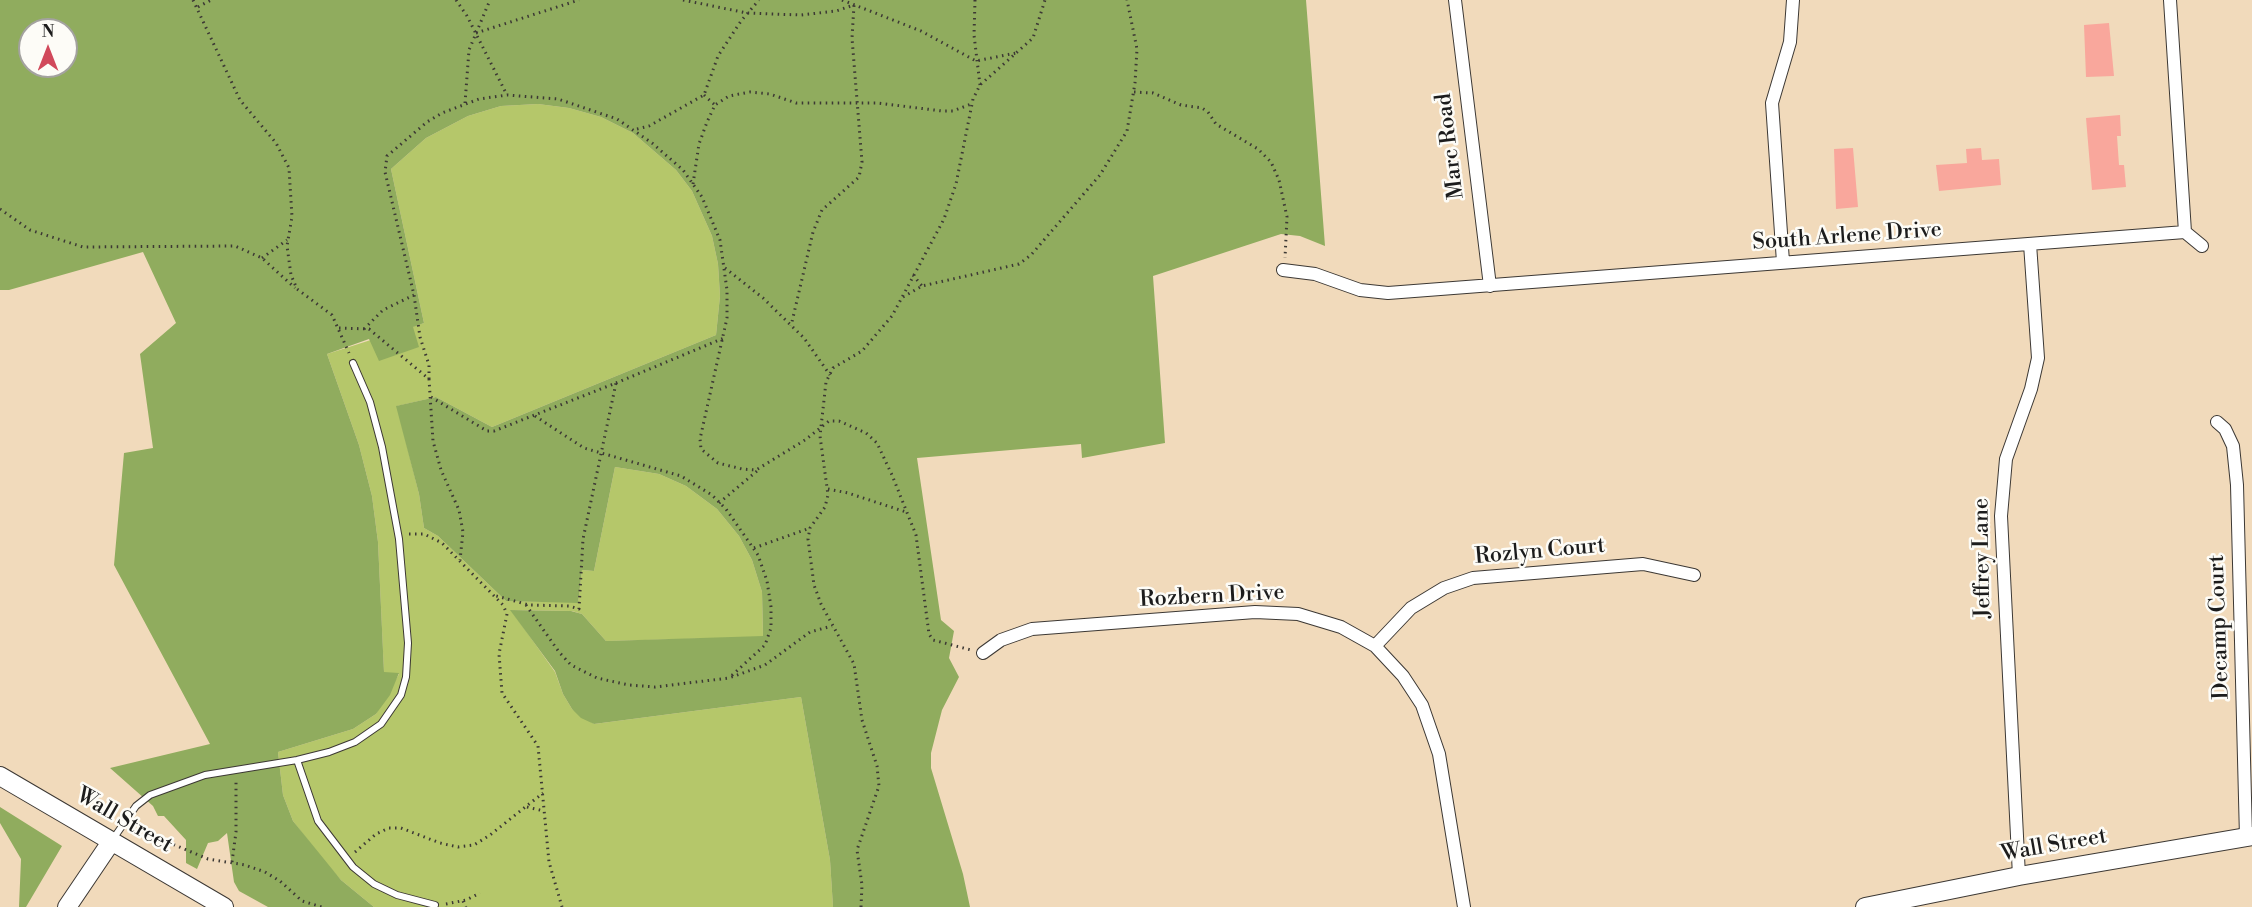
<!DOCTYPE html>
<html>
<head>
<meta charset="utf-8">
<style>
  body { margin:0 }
  #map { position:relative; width:2252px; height:907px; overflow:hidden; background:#f1dabb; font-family:"Libre Bodoni",serif }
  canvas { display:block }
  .north { position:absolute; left:18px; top:18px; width:60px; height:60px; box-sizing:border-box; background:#fdfcf7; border:2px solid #a3a29f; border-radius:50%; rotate:0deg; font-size:16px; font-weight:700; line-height:24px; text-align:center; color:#1c1c1c }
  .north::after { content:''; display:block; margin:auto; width:21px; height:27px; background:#d1495b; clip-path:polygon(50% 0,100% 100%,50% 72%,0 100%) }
</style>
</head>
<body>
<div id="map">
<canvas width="2252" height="907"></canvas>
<div class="north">N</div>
</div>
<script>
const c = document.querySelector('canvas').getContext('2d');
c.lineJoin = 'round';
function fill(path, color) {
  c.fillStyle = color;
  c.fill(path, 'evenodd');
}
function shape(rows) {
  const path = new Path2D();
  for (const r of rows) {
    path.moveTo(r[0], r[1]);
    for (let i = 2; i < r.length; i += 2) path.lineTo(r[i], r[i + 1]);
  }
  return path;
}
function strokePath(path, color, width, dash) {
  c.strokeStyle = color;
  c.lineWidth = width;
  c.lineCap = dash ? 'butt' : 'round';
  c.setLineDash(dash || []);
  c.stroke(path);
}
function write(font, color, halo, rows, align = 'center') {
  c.font = font + ' "Libre Bodoni",serif';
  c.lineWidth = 5;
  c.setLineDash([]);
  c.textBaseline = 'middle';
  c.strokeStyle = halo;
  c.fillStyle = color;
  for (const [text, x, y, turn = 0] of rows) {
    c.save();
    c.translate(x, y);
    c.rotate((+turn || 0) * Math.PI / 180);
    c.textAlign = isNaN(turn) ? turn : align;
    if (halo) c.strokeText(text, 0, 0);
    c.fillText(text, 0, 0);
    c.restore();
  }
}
const green = shape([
  [538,104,569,108,601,117,633,133,676,170,692,191,712,236,718,264,720,296,716,335,492,427,436,397,397,406,419,494,424,528,438,536,506,601,578,602,582,570,594,571,615,467,659,474,686,486,717,509,739,536,752,560,762,592,763,637,606,641,582,614,572,611,511,610,555,672,563,694,572,709,594,724,801,697,830,860,833,907,374,907,341,880,323,860,293,821,283,795,278,752,353,729,376,714,399,674,384,673,378,542,372,496,359,445,327,354,424,323,391,169,426,138,468,116,501,106]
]);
const forest = shape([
  [0,0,1306,0,1325,246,1300,236,1281,234,1153,276,1165,443,1082,458,1081,444,917,458,941,620,954,631,949,658,959,677,942,710,931,753,931,768,963,874,970,907,833,907,830,860,801,697,594,724,581,718,572,709,563,694,555,671,510,610,571,611,582,614,606,641,763,636,762,592,752,560,739,536,717,509,686,486,659,474,615,467,594,571,582,570,578,603,506,601,438,536,424,528,419,494,396,406,436,397,492,427,716,335,720,296,718,264,712,236,692,191,676,170,633,133,601,117,569,108,538,104,501,106,468,116,426,138,391,169,424,323,413,327,419,347,379,361,369,339,327,354,359,445,372,496,378,542,384,672,399,673,390,695,376,714,353,729,278,752,283,795,293,821,341,880,374,907,268,907,239,891,234,882,227,833,218,841,208,843,197,869,186,863,186,840,164,816,158,816,153,806,110,768,210,744,114,565,124,453,153,448,140,354,176,323,143,252,9,290,0,290],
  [30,30,66,30,66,66,30,66],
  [0,807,62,846,26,907,19,907,21,859,0,823]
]);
const building = shape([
  [2109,23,2114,76,2086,77,2084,25],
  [2120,115,2121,136,2117,136,2119,165,2124,165,2126,187,2092,190,2086,118],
  [1853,148,1858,207,1836,209,1834,149],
  [1981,148,1982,160,1999,159,2001,185,1939,191,1936,165,1967,163,1966,149]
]);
const path = shape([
  [193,0,240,100,276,143,289,168,292,217,287,246,291,275,297,289,332,315,349,353],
  [456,0,467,16,507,95],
  [683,0,747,13,772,14,801,15,836,11,854,5,852,38,862,162,859,177,822,210,813,232,791,326],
  [842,0,921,31,976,61,1016,53],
  [975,0,974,35,980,85],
  [198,7,211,0],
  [476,33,579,0],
  [1134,92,1153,93,1181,105,1202,108,1208,112,1216,124,1258,149,1271,162,1279,180,1287,217,1285,258],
  [704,95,715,105],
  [465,103,469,50,490,0],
  [637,129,649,126,704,95,718,56,741,21,759,0],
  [693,184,699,144,707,122,715,105,729,96,750,92,770,94,796,103,878,103,942,111,953,111,971,104],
  [0,209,30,230,83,247,235,246,262,258,295,288],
  [262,258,287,240],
  [725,268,763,298,804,338,830,375],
  [913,275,922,286],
  [903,297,922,286,1019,264,1031,255,1100,175,1127,131,1135,83,1137,49,1127,0],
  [339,328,369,329,429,379,433,441,441,470,459,510,463,532,460,560],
  [364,329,383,310,414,295],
  [429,379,429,365,420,337,414,295,385,172,387,156,427,122,442,113,479,99,507,95,558,99,617,119,652,143,683,170,702,197,720,240,727,290,727,318,700,439,701,449,718,463,742,469,756,470,805,440,829,421,839,421,866,433,877,443,892,475,916,535,929,634,933,640,971,650],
  [616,383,724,338],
  [431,397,487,431,494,431,616,383,583,539,579,609,569,606,529,605,493,595],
  [535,416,584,448,681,476,712,495,726,509,758,555,767,581,771,607,771,628,765,645,729,678],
  [828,489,848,493,906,512],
  [719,503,757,471],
  [409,534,424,534,442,543,503,605,507,614,499,654,502,693,538,746,549,862,562,907],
  [754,548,810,528],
  [526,605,559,652,571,665,597,678,629,685,655,687,729,678,765,665,810,632,832,626],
  [527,807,544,811],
  [137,824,170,843,208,859,245,865,265,872,280,881,302,901,322,907],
  [355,852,376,834,389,828,401,828,440,843,458,847,474,845,490,835,543,793],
  [232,862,236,832,236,780],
  [463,901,466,907],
  [446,904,466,900,480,893],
  [861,907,862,885,857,850,879,786,877,766,862,720,854,664,821,604,814,585,808,539,810,528,825,507,828,495,820,436,826,382,833,368,862,351,892,316,944,219,956,184,973,99,980,85,1033,38,1045,0]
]);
const lane = shape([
  [297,760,318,821,353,867,374,884,397,895,435,905],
  [113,839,136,806,150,795,205,775,297,760,329,752,355,742,381,724,401,695,406,677,408,643,399,539,382,447,370,402,353,363]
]);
const street = shape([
  [1455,0,1490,286],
  [2170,0,2185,232],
  [2185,232,2202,246],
  [1783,262,1772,103,1790,42,1793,0],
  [1283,270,1315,274,1360,290,1388,293,2185,232],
  [2217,422,2225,429,2233,446,2237,485,2246,837],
  [1375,646,1411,608,1444,588,1473,578,1643,564,1694,575],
  [983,653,1001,640,1032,629,1255,612,1298,614,1341,627,1375,646,1403,676,1422,705,1439,754,1464,907],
  [2019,876,2001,516,2006,459,2031,389,2038,358,2030,244]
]);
const secondary = shape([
  [0,776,224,907],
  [67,907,111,842],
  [1865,907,2019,876,2252,836]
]);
const streetNames = [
  ["Marc Road",1451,146,-97],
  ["South Arlene Drive",1847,237,-4],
  ["Rozlyn Court",1540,552,-5],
  ["Jeffrey Lane",1983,558,-91],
  ["Rozbern Drive",1212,597,-3],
  ["Decamp Court",2220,627,-92],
  ["Wall Street",124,821,30],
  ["Wall Street",2054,846,-10]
];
fill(green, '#b5c76a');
fill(forest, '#90ac5e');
fill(building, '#f9a79c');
strokePath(lane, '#3c3834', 8);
strokePath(street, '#3c3834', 14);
strokePath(secondary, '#3c3834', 20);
strokePath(path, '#3c3834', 3, [1.5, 4.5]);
strokePath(lane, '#fff', 6);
strokePath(street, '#fff', 12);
strokePath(secondary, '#fff', 18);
write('22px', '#1c1c1c', '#fdfcf7', streetNames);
</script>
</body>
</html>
